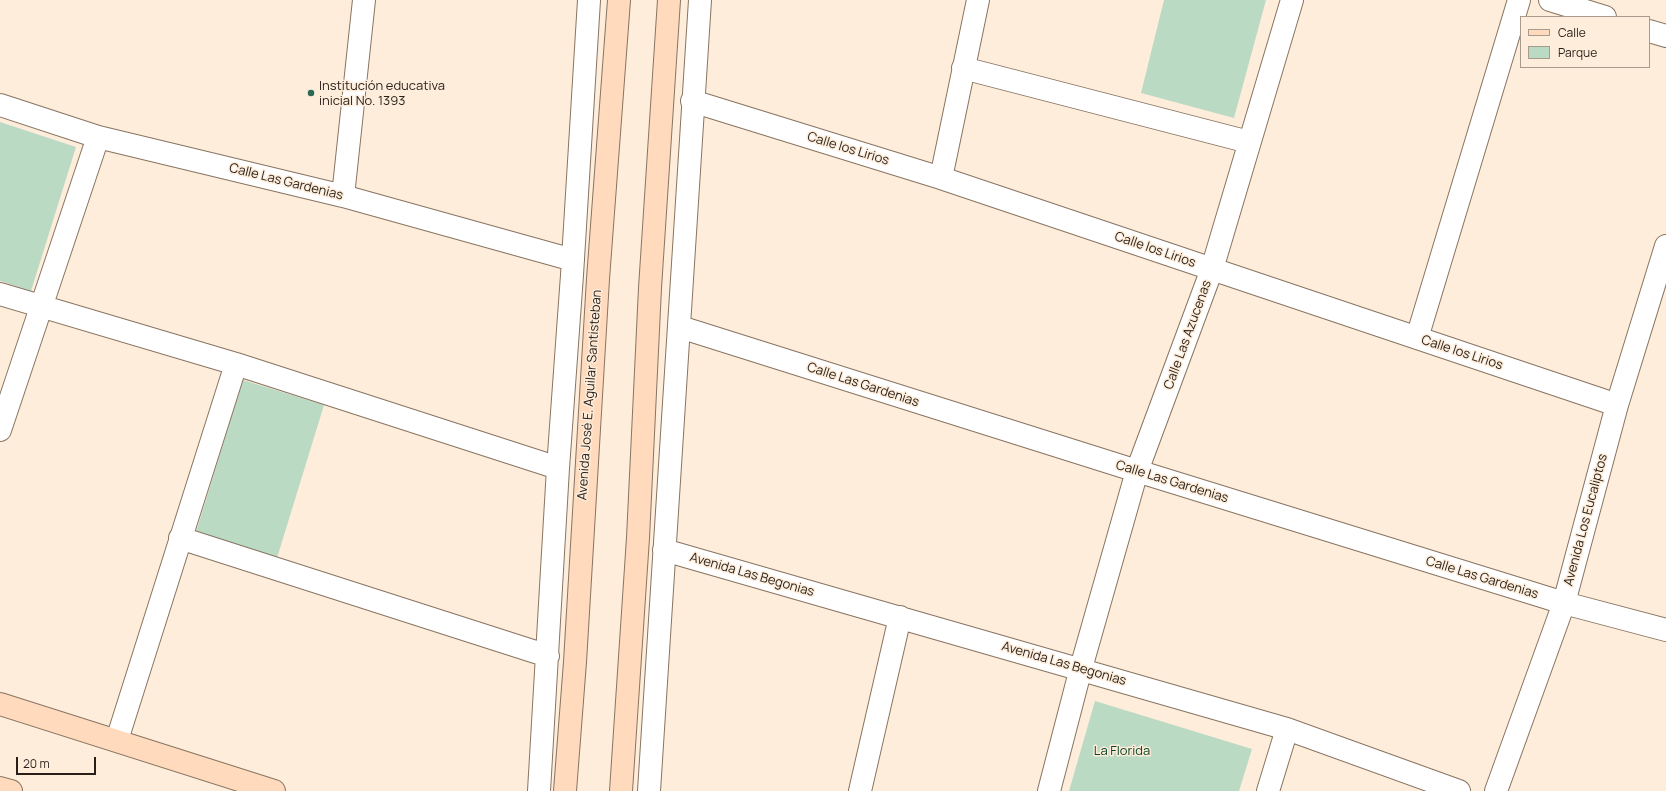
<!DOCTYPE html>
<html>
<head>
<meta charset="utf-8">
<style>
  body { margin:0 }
  #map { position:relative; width:1666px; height:791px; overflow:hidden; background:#feeddb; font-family:Manrope,sans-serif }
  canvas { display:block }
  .legend { position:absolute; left:1520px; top:16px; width:130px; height:52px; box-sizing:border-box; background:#feeddb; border:1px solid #a89b8d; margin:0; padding:5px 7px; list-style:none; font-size:12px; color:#271f18 }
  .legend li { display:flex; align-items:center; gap:8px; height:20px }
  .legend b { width:20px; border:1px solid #a89b8d }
  .scale { position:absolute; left:16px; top:757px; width:80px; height:18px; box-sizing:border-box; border:2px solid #271f18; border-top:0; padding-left:5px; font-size:12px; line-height:14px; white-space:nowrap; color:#271f18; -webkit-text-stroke:3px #feeddb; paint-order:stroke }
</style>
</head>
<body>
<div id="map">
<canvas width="1666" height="791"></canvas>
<ul class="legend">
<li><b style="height:5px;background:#ffdabd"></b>Calle</li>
<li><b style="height:11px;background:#badac4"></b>Parque</li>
</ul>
<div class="scale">20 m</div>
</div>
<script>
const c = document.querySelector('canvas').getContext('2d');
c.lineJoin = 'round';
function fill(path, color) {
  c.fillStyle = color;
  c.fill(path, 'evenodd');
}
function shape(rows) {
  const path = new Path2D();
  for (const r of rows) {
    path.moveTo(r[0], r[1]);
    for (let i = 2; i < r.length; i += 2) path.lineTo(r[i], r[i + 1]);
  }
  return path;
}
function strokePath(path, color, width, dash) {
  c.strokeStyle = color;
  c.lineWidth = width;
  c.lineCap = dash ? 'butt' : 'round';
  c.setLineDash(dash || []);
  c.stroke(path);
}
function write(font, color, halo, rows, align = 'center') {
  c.font = font + ' Manrope,sans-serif';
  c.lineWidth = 3;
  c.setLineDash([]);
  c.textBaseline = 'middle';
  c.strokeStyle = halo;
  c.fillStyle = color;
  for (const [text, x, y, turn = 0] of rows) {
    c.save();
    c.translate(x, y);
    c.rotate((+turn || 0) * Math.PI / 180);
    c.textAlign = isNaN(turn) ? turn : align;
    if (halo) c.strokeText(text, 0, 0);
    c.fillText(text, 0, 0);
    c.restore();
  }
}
const green = shape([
  [1164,0,1266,0,1234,118,1141,93],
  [0,122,76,147,31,291,0,281],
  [243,380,324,405,277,558,196,532],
  [1095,701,1252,749,1239,791,1069,791]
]);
const street = shape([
  [1550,0,1605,17],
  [1649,31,1666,36],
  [963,68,1249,142],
  [692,101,941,178,1617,405],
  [0,105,98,137,343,196,573,260],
  [941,178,978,0],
  [343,196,364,0],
  [0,294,236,364,558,468],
  [680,327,1137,471,1564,603,1666,630],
  [1417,338,1519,0],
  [0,430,98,137],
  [180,538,548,656],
  [664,550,1287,729,1459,791],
  [117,740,236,364],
  [539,791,558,468,572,275,589,0],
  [649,791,700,0],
  [860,791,900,617],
  [1049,791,1081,668,1137,471,1212,269,1292,0],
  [1268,791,1287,729],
  [1496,791,1564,603,1617,405,1666,246]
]);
const secondary = shape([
  [0,704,274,791],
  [0,788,11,791],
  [565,791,575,662,598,279,619,0],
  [621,791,638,538,650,288,669,0]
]);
const markers = [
  [311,93,4,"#2a6956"]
];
const poiNames = [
  ["Institución educativa",319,86],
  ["inicial No. 1393",319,101]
];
const streetNames = [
  ["Calle los Lirios",848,149,17],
  ["Calle Las Gardenias",286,182,14],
  ["Calle los Lirios",1155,250,19],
  ["Calle Las Azucenas",1188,335,-70],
  ["Calle los Lirios",1462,353,18],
  ["Calle Las Gardenias",863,385,18],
  ["Avenida José E. Aguilar Santisteban",590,395,-86],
  ["Calle Las Gardenias",1172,482,17],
  ["Avenida Los Eucaliptos",1586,520,-75],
  ["Avenida Las Begonias",752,575,16],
  ["Calle Las Gardenias",1482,578,17],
  ["Avenida Las Begonias",1064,664,16]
];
const parkNames = [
  ["La Florida",1122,751]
];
fill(green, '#badac4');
strokePath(street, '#887461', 24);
strokePath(secondary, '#887461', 24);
strokePath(street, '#fff', 22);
strokePath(secondary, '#ffdabd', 22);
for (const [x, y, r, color] of markers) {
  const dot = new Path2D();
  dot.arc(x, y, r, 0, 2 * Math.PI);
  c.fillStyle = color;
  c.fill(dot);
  strokePath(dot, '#feeddb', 1.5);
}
write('13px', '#271f18', '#feeddb', poiNames, 'left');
write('13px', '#271f18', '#feeddb', streetNames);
write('13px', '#084526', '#feeddb', parkNames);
</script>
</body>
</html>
